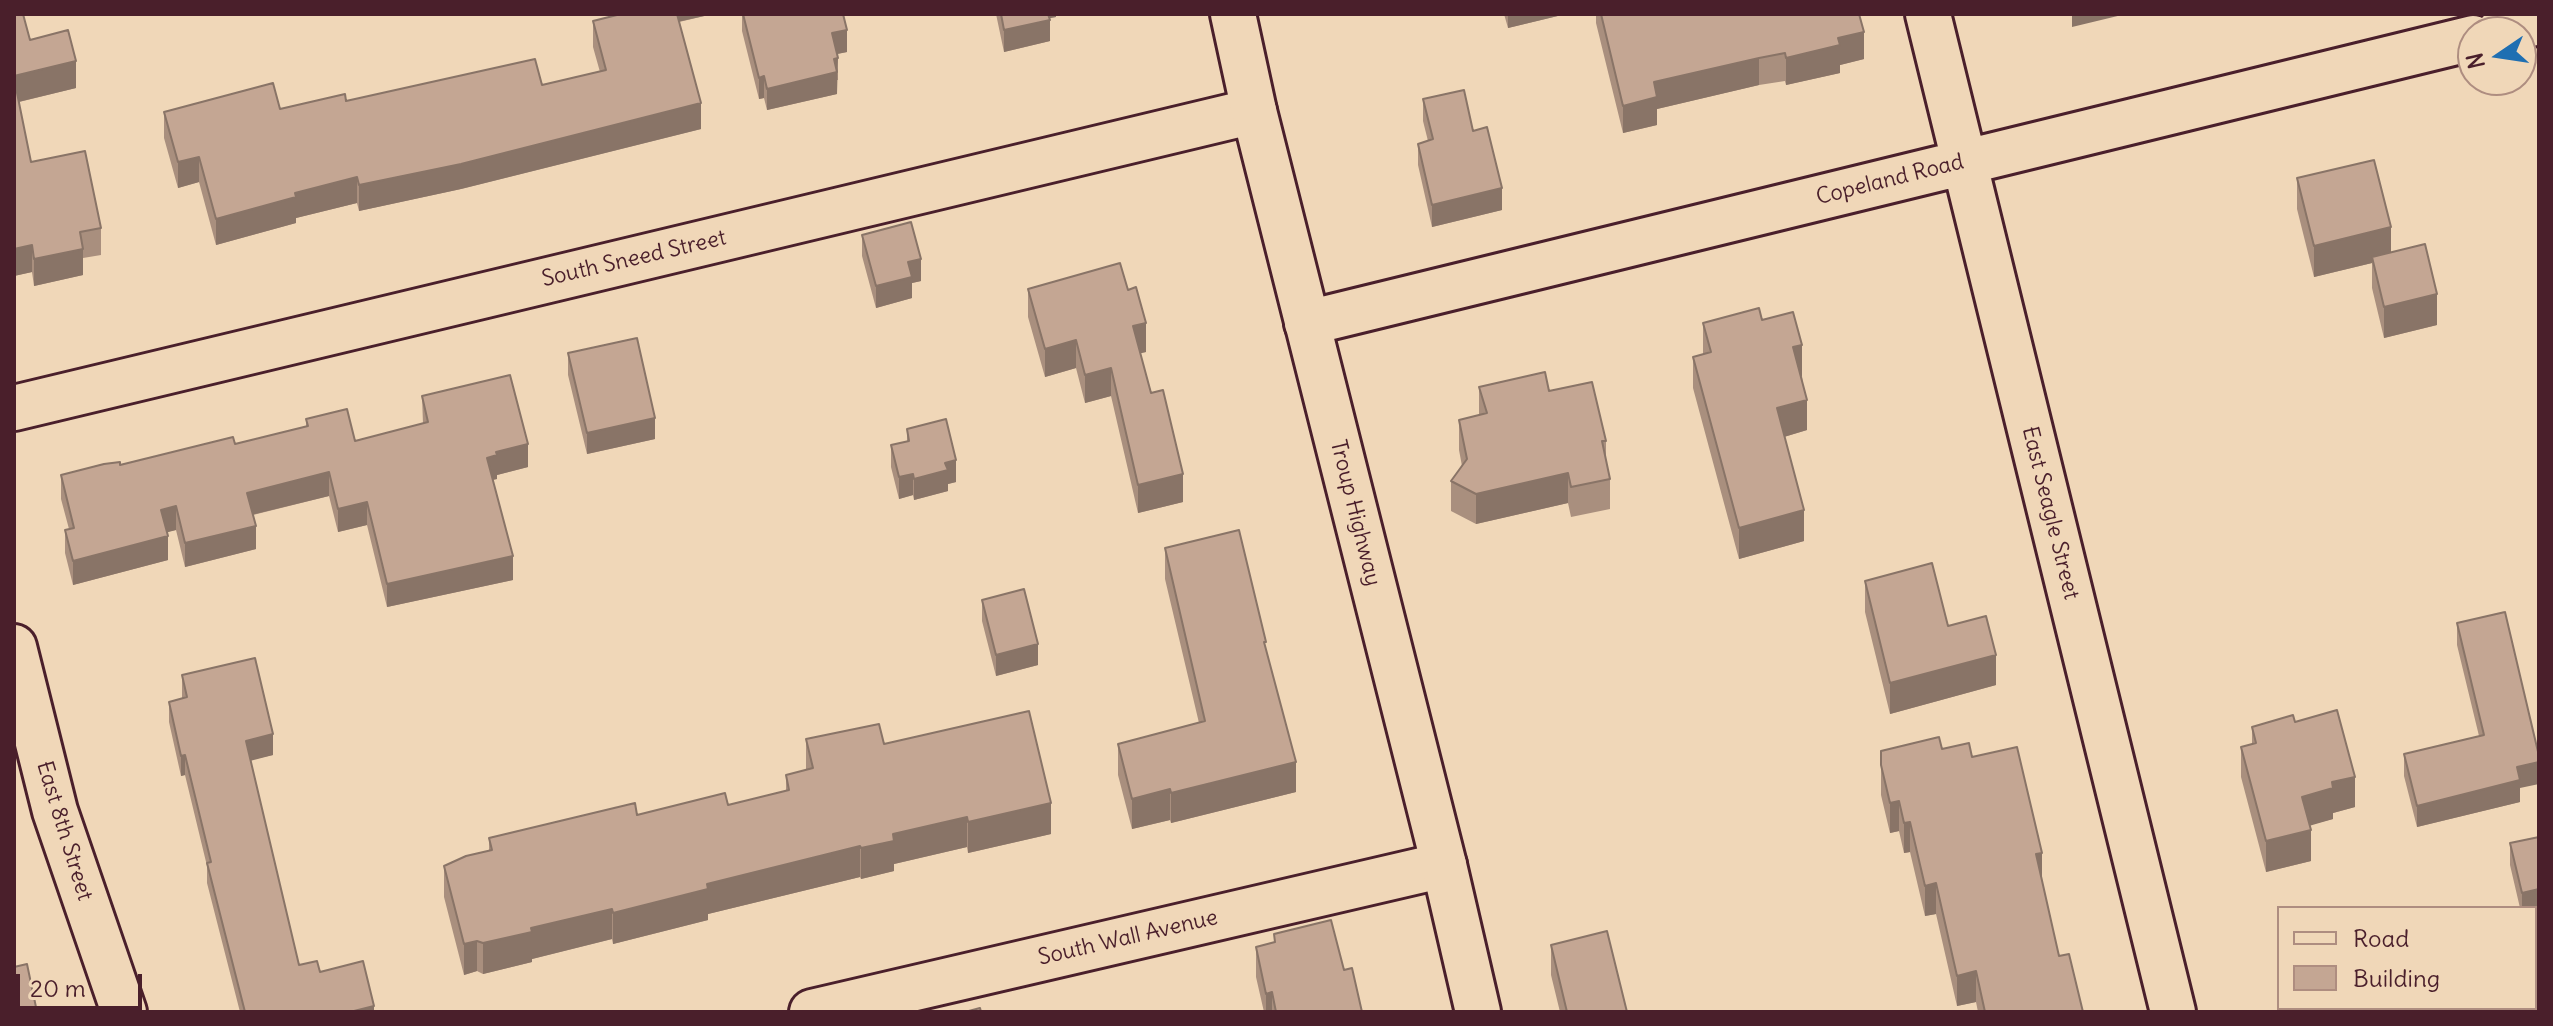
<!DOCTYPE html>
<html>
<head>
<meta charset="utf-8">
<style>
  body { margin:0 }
  #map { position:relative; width:2553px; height:1026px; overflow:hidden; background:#f0d7b8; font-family:Delius,sans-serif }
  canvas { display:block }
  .frame { position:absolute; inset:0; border:16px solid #4a1f2b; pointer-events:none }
  .legend { position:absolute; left:2277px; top:906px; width:260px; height:104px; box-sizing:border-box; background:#f0d7b8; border:2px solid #ae8d80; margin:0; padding:10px 14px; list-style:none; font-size:24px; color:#4a1f2b }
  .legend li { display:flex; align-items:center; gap:16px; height:40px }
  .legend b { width:40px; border:2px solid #ae8d80 }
  .north { position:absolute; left:2457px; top:16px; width:80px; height:80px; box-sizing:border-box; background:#f0d7b8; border:2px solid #ae8d80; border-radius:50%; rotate:257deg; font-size:22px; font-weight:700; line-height:32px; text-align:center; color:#4a1f2b }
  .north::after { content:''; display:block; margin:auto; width:28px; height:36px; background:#1f6fb2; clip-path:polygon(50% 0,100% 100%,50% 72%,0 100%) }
  .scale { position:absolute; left:16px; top:974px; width:126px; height:36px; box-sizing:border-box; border:4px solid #4a1f2b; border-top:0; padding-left:10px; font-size:24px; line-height:28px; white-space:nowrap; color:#4a1f2b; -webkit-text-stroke:6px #f0d7b8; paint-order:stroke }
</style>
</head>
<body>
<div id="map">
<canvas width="2553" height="1026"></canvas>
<div class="frame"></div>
<ul class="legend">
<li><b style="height:10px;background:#f0d7b8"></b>Road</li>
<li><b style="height:22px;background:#c4a693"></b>Building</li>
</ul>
<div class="north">N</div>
<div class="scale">20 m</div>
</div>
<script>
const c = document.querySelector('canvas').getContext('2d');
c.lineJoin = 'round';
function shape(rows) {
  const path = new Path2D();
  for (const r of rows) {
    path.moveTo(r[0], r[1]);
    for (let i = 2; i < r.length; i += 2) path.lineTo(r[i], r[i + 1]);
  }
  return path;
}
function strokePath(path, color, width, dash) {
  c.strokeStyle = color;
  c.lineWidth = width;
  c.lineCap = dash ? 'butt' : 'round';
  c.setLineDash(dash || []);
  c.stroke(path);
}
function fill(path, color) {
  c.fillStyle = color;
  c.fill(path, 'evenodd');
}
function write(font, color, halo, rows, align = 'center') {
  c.font = font + ' Delius,sans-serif';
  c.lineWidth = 7;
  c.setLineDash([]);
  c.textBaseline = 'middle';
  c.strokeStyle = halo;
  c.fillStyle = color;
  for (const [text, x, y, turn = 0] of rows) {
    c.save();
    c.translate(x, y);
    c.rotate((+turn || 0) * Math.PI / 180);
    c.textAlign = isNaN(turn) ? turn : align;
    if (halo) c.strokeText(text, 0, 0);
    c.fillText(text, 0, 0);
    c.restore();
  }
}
const minor = shape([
  [1928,14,2173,1012],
  [2499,32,2539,22],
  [1307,323,2473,38],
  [14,408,1254,111],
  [14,647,55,811,124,1012],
  [812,1012,1444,865]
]);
const major = shape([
  [1233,14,1254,111,1444,865,1478,1012]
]);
const wall = shape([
  [14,14,30,40,76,88,19,102,31,162,101,228,101,255,83,258,83,275,34,286,32,272,14,276],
  [621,14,713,14,679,22,701,129,461,189,359,211,357,203,296,218,296,223,216,245,199,182,178,188,164,138,164,112,280,109,346,101,542,85,600,72,593,47,593,21],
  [742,14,843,14,847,52,837,54,838,80,837,80,837,94,767,110,764,98,759,99,742,31],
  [996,14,1056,14,1056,17,1049,18,1050,41,1004,52],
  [1504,14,1566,14,1508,28],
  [1596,14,1859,14,1864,59,1840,65,1840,73,1786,85,1785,81,1759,85,1657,109,1657,125,1623,133,1596,23],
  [1423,99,1473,131,1502,210,1432,227,1418,165,1418,144,1428,141,1423,121],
  [2297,178,2391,252,2437,325,2384,338,2372,288,2372,263,2314,277,2297,209],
  [862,235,921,281,912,283,912,298,876,308,862,256],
  [1028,289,1146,352,1140,353,1183,502,1138,513,1111,396,1085,403,1076,368,1045,377,1028,317],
  [1762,320,1802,376,1807,430,1784,437,1804,541,1739,559,1693,388,1693,357,1703,354,1703,323],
  [568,353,655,439,587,454,568,375],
  [1479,387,1549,391,1606,441,1606,461,1610,479,1610,509,1571,517,1568,503,1476,524,1451,511,1451,481,1462,466,1459,450,1459,420,1479,415],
  [422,396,528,467,497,475,497,479,492,480,513,580,387,607,367,525,338,532,329,496,253,515,256,549,185,567,176,530,166,532,168,560,73,585,65,553,65,530,69,529,61,499,61,475,235,444,306,427,306,419,355,441,423,424],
  [907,429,956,482,948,484,948,491,914,500,913,495,899,499,891,467,891,445,907,441],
  [1165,548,1266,650,1296,792,1171,823,1170,820,1132,829,1118,775,1118,744,1199,723,1165,579],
  [1865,581,1948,626,1996,685,1890,714,1865,612],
  [982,600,1038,665,996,676,982,621],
  [2457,623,2520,788,2520,802,2417,827,2404,776,2404,754,2479,736,2457,645],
  [182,675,273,755,250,760,299,965,320,972,374,1012,240,1012,207,883,207,866,185,775,181,776,169,722,169,702,182,698],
  [2295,722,2355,807,2333,813,2333,819,2309,825,2311,861,2266,872,2241,777,2241,747,2252,744,2252,727],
  [806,739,884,744,1051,834,968,853,967,847,894,864,894,871,861,879,860,877,708,914,708,920,613,944,612,939,532,959,532,962,483,974,477,971,464,975,444,897,444,866,489,851,489,838,637,815,728,805,786,791,786,775,806,770],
  [1942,749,1972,757,2042,881,2059,956,2083,1012,1978,1012,1976,1002,1957,1006,1936,914,1925,916,1910,852,1904,853,1899,831,1890,833,1881,795,1881,751],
  [2539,837,2539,910,2535,911,2535,908,2520,908,2510,865,2510,843],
  [1274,934,1344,970,1362,1012,1264,1012,1256,977,1256,947,1274,943],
  [1551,945,1627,1012,1560,1012,1551,975],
  [2288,1008,2366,1008,2359,1010,2360,1012,2290,1012]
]);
const shadedWall = shape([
  [655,14,713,14,655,27],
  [1045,14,1056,14,1056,17,1045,19],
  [1508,14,1566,14,1508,28],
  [2072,14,2126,14,2072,27],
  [1050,20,1050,41,1004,52,1004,30],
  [847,30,847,52,832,55,832,33],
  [1864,32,1864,59,1840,65,1840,73,1786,85,1786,58,1838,38],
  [838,58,837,94,767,110,767,89],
  [1759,58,1759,85,1657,109,1657,125,1623,133,1623,106,1654,82],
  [76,61,76,88,14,103,14,76],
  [764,76,764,98,759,99,759,78],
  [701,103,701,129,461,189,359,211,359,185],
  [199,157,199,182,178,188,178,162],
  [357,177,357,203,296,218,296,223,216,245,216,219,295,193],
  [1502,188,1502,210,1432,227,1432,205],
  [2391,227,2391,258,2372,257,2372,263,2314,277,2314,246],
  [32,245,32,272,14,276,14,249],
  [83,249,83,275,34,286,34,259],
  [921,259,921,281,912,283,912,298,876,308,876,286,908,262],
  [2437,294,2437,325,2384,338,2384,307],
  [1146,323,1146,352,1133,355,1133,326],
  [1076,340,1076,368,1045,377,1045,349],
  [1802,345,1802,376,1793,378,1793,347],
  [1111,368,1111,396,1085,403,1085,375],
  [1807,400,1807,430,1777,439,1777,408],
  [655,418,655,439,587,454,587,433],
  [528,444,528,467,497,475,497,479,487,481,487,458,496,452],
  [956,460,956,482,948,484,948,491,914,500,914,479,945,463],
  [329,472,329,496,247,516,247,493],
  [1568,473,1568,503,1476,524,1476,494],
  [913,474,913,495,899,499,899,477],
  [1183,474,1183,502,1138,513,1138,485],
  [367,502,367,525,338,532,338,509],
  [176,506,176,530,161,534,161,510],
  [1804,510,1804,541,1739,559,1739,528],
  [256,526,256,549,185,567,185,543],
  [168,536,168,560,73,585,73,561],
  [513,556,513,580,387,607,387,584],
  [1038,644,1038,665,996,676,996,655],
  [1996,655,1996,685,1890,714,1890,683],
  [273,734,273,755,246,762,246,741],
  [185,755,185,775,181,776,181,756],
  [1296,762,1296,792,1171,823,1171,793],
  [2539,762,2539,784,2520,788,2520,802,2417,827,2417,806,2517,767],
  [2355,777,2355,807,2333,813,2333,819,2302,828,2302,797,2332,782],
  [1170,789,1170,820,1132,829,1132,799],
  [1899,801,1899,831,1890,833,1890,803],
  [1051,803,1051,834,968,853,968,822],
  [967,817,967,847,894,864,894,871,861,879,861,848,893,834],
  [1910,822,1910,852,1904,853,1904,823],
  [2311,830,2311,861,2266,872,2266,841],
  [860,846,860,877,708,914,708,920,613,944,613,913,707,884],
  [2042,853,2042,883,2036,854],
  [1936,883,1936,914,1925,916,1925,886],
  [2539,889,2539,910,2535,911,2535,908,2522,908,2522,893],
  [612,909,612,939,532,959,532,962,483,974,483,943,531,928],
  [477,941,477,971,464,975,464,944],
  [1976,971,1976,1002,1957,1006,1957,976],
  [1272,992,1272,1012,1266,1012,1266,994],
  [374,1006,374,1012,350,1012]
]);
const building = shape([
  [14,14,23,14,30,40,68,30,76,61,14,76,14,14],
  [621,14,677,14,701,103,461,164,359,185,357,177,295,193,296,197,216,219,199,157,178,162,164,112,273,83,280,109,345,94,346,101,535,59,542,85,606,70,593,21,621,14],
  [743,14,843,14,847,30,832,33,838,58,834,59,837,72,767,89,764,76,759,78,743,14],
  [1001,14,1048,14,1050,20,1004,30,1001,14],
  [1601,14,1859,14,1864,32,1838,38,1840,45,1786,58,1785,53,1759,58,1654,82,1657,97,1623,106,1601,14],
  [14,78,31,162,85,151,101,228,80,232,83,249,34,259,32,245,14,249,14,78],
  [1464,90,1473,131,1487,127,1502,188,1432,205,1418,144,1433,139,1423,99,1464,90],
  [2374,160,2391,227,2314,246,2297,178,2374,160],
  [911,222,921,259,908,262,912,277,876,286,862,235,911,222],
  [2425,244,2437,294,2384,307,2372,257,2425,244],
  [1120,263,1128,290,1136,287,1146,323,1133,326,1151,393,1163,390,1183,474,1138,485,1111,368,1085,375,1076,340,1045,349,1028,289,1120,263],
  [1759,308,1762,320,1793,312,1802,345,1793,347,1807,400,1777,408,1804,510,1739,528,1693,357,1711,352,1703,323,1759,308],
  [637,338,655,418,587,433,568,353,637,338],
  [1545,372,1549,391,1592,382,1606,441,1602,441,1610,479,1571,487,1568,473,1476,494,1451,481,1467,459,1459,420,1487,413,1479,387,1545,372],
  [510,375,528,444,496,452,497,455,487,458,513,556,387,584,367,502,338,509,329,472,247,493,256,526,185,543,176,506,161,510,168,536,73,561,65,530,74,528,61,475,104,464,120,462,120,465,233,437,235,444,308,426,306,419,347,409,355,441,428,422,422,396,510,375],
  [946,419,956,460,945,463,948,470,914,479,913,474,899,477,891,445,909,441,907,429,946,419],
  [1239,530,1266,642,1264,642,1296,762,1171,793,1170,789,1132,799,1118,744,1205,721,1165,548,1239,530],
  [1932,563,1948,626,1986,616,1996,655,1890,683,1865,581,1932,563],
  [1024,589,1038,644,996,655,982,600,1024,589],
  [2505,612,2539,756,2539,762,2517,767,2520,780,2417,806,2404,754,2484,735,2457,623,2505,612],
  [255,658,273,734,246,741,299,965,317,961,320,972,363,961,374,1006,350,1012,245,1012,207,863,211,862,185,755,181,756,169,702,187,697,182,675,255,658],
  [2337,710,2355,777,2332,782,2333,788,2302,797,2311,830,2266,841,2241,747,2256,743,2252,727,2293,715,2295,722,2337,710],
  [1029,711,1051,803,968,822,967,817,893,834,894,841,861,848,860,846,707,884,708,889,613,913,612,909,531,928,532,932,483,943,477,941,464,944,444,866,466,856,492,850,489,838,635,803,637,815,725,793,728,805,789,790,786,775,813,768,806,739,879,724,884,744,1029,711],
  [1939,737,1942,749,1969,743,1972,757,2017,747,2042,853,2036,854,2059,956,2069,954,2083,1012,1985,1012,1976,971,1957,976,1936,883,1925,886,1910,822,1904,823,1899,801,1890,803,1881,765,1881,751,1939,737],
  [2539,837,2539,889,2522,893,2510,843,2539,837],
  [1331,920,1344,970,1352,968,1362,1012,1276,1012,1272,992,1266,994,1256,947,1275,942,1274,934,1331,920],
  [1607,931,1627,1012,1567,1012,1551,945,1607,931],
  [27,964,37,1012,14,1012,14,967,27,964],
  [980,1008,981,1012,965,1012,980,1008],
  [2294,1008,2359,1008,2360,1012,2295,1012,2294,1008]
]);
const streetNames = [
  ["Copeland Road",1890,180,-14],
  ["South Sneed Street",634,259,-13],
  ["Troup Highway",1355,513,76],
  ["East Seagle Street",2050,513,76],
  ["East 8th Street",64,831,73],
  ["South Wall Avenue",1128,938,-13]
];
strokePath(minor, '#4a1f2b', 50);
strokePath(major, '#4a1f2b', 50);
strokePath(minor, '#f0d7b8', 44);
strokePath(major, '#f0d7b8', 44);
fill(wall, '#a98f7e');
fill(shadedWall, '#897467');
fill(building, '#c4a693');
strokePath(building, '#897467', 2);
write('22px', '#4a1f2b', '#f0d7b8', streetNames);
</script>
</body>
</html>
